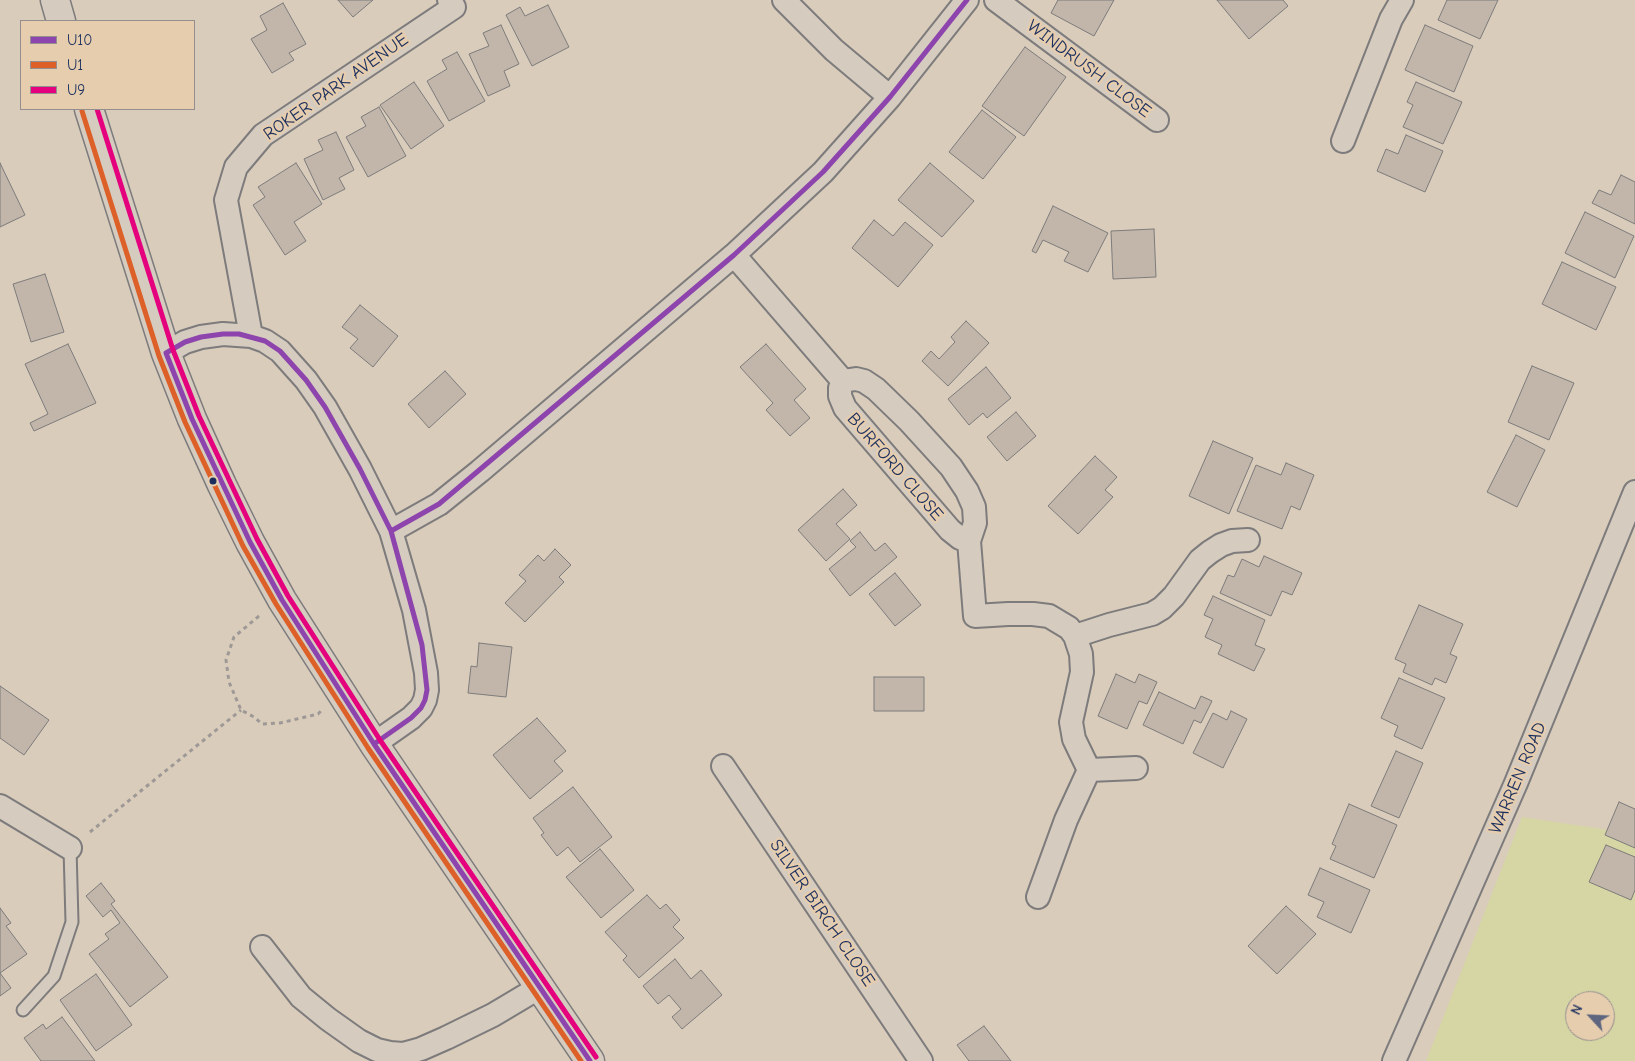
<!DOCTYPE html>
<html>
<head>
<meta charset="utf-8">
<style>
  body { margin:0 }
  #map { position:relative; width:1635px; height:1061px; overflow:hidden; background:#d9ccbb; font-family:"Comic Neue",sans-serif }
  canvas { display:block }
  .legend { position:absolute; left:20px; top:20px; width:175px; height:90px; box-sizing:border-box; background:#e6cdae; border:1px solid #958e8e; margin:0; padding:6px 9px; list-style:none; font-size:15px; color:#1b2f5e }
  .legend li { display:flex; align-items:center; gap:10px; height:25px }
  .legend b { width:25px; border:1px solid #958e8e }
  .north { position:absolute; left:1565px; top:991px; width:50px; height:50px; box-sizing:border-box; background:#e6cdae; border:1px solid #958e8e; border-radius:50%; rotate:295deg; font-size:14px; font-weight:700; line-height:20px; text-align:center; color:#1b2f5e }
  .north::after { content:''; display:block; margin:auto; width:18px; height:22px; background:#5e667f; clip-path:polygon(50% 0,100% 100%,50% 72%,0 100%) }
</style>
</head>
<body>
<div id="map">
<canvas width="1635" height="1061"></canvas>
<ul class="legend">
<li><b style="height:6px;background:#8e44ad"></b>U10</li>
<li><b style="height:6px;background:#dc6028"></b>U1</li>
<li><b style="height:6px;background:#e5007d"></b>U9</li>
</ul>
<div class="north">N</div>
</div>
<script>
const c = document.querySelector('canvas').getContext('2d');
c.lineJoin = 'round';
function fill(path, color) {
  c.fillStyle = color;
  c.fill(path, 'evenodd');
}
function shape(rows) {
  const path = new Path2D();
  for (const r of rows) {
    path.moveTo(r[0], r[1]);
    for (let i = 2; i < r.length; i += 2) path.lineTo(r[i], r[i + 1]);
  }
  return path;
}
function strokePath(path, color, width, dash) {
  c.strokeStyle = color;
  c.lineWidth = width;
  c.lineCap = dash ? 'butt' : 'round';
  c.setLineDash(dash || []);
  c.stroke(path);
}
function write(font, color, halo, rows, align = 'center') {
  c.font = font + ' "Comic Neue",sans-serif';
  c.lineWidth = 4.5;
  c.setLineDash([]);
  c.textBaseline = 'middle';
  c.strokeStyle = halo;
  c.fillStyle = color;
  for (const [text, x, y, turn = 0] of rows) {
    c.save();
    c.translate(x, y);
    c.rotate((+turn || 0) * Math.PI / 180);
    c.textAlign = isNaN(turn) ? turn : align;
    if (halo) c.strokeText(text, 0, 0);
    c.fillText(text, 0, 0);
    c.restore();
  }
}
const green = shape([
  [1522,817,1635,834,1635,1061,1426,1061],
  [1575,1001,1605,1001,1605,1031,1575,1031]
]);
const building = shape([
  [338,0,373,0,353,17,338,0],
  [1058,0,1114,0,1094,36,1051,13,1058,0],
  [1217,0,1283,0,1288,6,1249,39,1217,0],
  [1447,0,1498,0,1480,39,1438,20,1447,0],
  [283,3,306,44,289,53,294,60,272,73,251,39,267,30,260,16,283,3],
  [548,5,569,47,532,66,506,15,520,7,525,16,548,5],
  [501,25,519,64,504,71,510,86,488,96,469,54,489,46,483,33,501,25],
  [1425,25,1473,46,1454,92,1405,70,1425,25],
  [1025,47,1066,77,1024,136,982,106,1025,47],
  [457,52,485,101,449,121,427,81,447,69,442,60,457,52],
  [414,82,444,126,411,149,380,105,414,82],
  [1416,82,1462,102,1443,144,1403,127,1413,105,1407,102,1416,82],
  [379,107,406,156,368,177,346,137,366,126,361,117,379,107],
  [982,110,1016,137,983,179,949,152,982,110],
  [336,132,354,170,339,178,345,189,323,200,304,159,323,150,318,140,336,132],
  [1406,135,1443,151,1425,192,1377,171,1386,149,1398,154,1406,135],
  [0,163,25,215,0,227,0,163],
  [296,163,322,204,294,222,306,241,285,255,253,205,265,197,258,187,296,163],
  [930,163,974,201,942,237,898,200,930,163],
  [1621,175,1635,182,1635,224,1592,203,1599,190,1611,195,1621,175],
  [1053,206,1108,233,1088,272,1064,261,1069,252,1043,240,1036,253,1032,251,1053,206],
  [1585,212,1634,236,1615,278,1565,253,1585,212],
  [874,220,893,236,905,222,933,245,898,287,852,248,874,220],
  [1154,229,1156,277,1113,279,1111,231,1154,229],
  [1562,262,1616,287,1596,330,1542,304,1562,262],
  [45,274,64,332,31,342,13,284,45,274],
  [360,305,398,336,373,367,350,348,358,339,342,327,360,305],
  [966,321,989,343,948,386,922,361,931,351,939,359,955,342,951,337,966,321],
  [68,344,96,403,34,431,30,423,48,414,25,364,68,344],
  [766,344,806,389,794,400,810,418,790,436,766,410,773,403,740,367,766,344],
  [1532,366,1574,383,1549,440,1508,422,1532,366],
  [986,367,1011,398,987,418,983,413,969,425,948,399,986,367],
  [445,371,466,394,429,428,408,404,445,371],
  [1016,412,1036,436,1007,461,987,437,1016,412],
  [1516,435,1545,450,1517,507,1487,492,1516,435],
  [1213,441,1253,458,1229,514,1189,496,1213,441],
  [1095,456,1117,477,1105,490,1113,497,1078,534,1048,506,1095,456],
  [1286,463,1314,475,1300,510,1291,506,1282,529,1237,511,1256,465,1281,475,1286,463],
  [843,489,857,505,836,524,850,539,826,561,798,530,843,489],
  [860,532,875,551,885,543,897,557,850,596,829,569,856,547,850,541,860,532],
  [555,549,571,565,559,577,564,582,525,622,505,603,526,581,519,575,538,555,544,561,555,549],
  [1264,556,1302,573,1292,595,1282,591,1271,616,1220,593,1228,575,1234,577,1242,559,1259,567,1264,556],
  [895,573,921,605,895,626,869,594,895,573],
  [1213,596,1265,620,1255,645,1265,649,1254,671,1218,654,1222,645,1205,637,1213,619,1204,615,1213,596],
  [1419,605,1463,624,1450,654,1457,657,1446,683,1435,678,1432,685,1403,672,1406,664,1395,659,1419,605],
  [479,643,512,647,506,697,468,693,471,666,477,667,479,643],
  [1116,674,1135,683,1139,674,1157,682,1147,704,1139,701,1127,729,1098,716,1116,674],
  [874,677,924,677,924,711,874,711,874,677],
  [1399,678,1445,698,1422,749,1394,736,1398,726,1381,718,1399,678],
  [0,686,49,720,24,755,0,738,0,686],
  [1159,692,1195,709,1201,696,1212,701,1201,723,1194,720,1183,744,1143,725,1159,692],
  [1231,711,1247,719,1223,768,1193,753,1213,713,1227,720,1231,711],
  [537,718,566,751,554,761,563,771,530,799,493,755,537,718],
  [1396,751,1423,763,1399,818,1371,806,1396,751],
  [573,787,612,837,580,862,568,847,557,856,541,835,544,833,533,818,573,787],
  [1619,802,1635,809,1635,848,1605,835,1619,802],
  [1349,804,1397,825,1374,878,1330,859,1336,846,1332,844,1349,804],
  [1606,845,1635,857,1635,890,1631,900,1589,882,1606,845],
  [600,849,634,890,601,918,566,877,600,849],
  [1320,868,1370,890,1351,933,1317,917,1324,902,1308,895,1320,868],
  [101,883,115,901,111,904,168,977,130,1007,89,954,109,939,105,934,120,923,111,910,103,917,86,896,101,883],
  [647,895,660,909,666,904,680,920,673,927,684,938,639,978,623,960,627,956,605,932,647,895],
  [1286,906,1316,934,1277,974,1248,946,1286,906],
  [0,908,11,923,6,926,27,954,0,973,0,908],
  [675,959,691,979,701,970,722,995,682,1029,672,1017,681,1009,669,995,658,1004,643,986,675,959],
  [0,973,11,988,0,996,0,973],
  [96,974,132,1025,96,1051,60,1000,96,974],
  [62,1017,95,1061,41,1061,24,1038,43,1024,46,1029,62,1017],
  [984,1026,1011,1061,969,1061,957,1045,984,1026]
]);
const path = shape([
  [259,616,234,637,226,660,229,682,241,710,254,717,262,724,280,723,318,714,321,711],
  [90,832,241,710]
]);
const lane = shape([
  [23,1010,54,976,72,922,70,848]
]);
const street = shape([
  [784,0,834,50,890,97],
  [996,0,1157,120],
  [1343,141,1391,19,1402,0],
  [734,255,843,381,840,388,840,396,845,408,950,530,960,538,969,541,975,523,974,507,967,491,951,467,909,421,876,389,864,381,856,379,843,381],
  [251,336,226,200,236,167,263,135,454,7,449,0],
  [166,353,185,342,201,337,223,334,251,336,265,341,280,351,306,380,325,407,360,469,391,531,414,610,426,673,427,690,425,700,421,708,411,718,374,744],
  [391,531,439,504,480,471,734,255,823,172,890,97,967,0],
  [969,541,975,616,1008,614,1033,614,1049,616,1069,628,1075,636,1081,654,1082,672,1071,722,1074,739,1089,770],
  [1075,636,1109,625,1152,614,1162,608,1174,596,1200,560,1210,552,1221,545,1232,541,1248,540],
  [723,766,921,1061],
  [0,806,70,848],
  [1038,897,1066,820,1089,770,1136,768],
  [262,947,301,997,328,1019,359,1041,377,1050,390,1053,403,1054,421,1049,446,1038,493,1015,540,987],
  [1394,1061,1516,783,1635,492]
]);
const secondary = shape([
  [55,0,61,21],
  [89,109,166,353,192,419,222,485,250,542,282,600,374,744,590,1061]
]);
const bus1 = shape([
  [223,334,239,334,265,341,280,351,306,380,325,407,360,469,391,531,422,645,427,690,425,700,421,708,411,718,374,744,282,600,250,542,192,419,166,353,185,342,201,337,223,334],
  [391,531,439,504,734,255,823,172,890,97,967,0],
  [374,744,590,1061]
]);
const bus2 = shape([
  [82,111,159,356,185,422,243,546,276,604,368,748,581,1061]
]);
const bus3 = shape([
  [97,109,173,350,199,416,257,539,288,596,380,740,596,1057]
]);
const markers = [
  [213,481,4.5,"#1b2f5e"]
];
const streetNames = [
  ["WINDRUSH CLOSE",1089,69,37],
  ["ROKER PARK AVENUE",336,87,-35],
  ["BURFORD CLOSE",895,467,49],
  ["WARREN ROAD",1518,778,-67],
  ["SILVER BIRCH CLOSE",822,913,56]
];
fill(green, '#d5d6a4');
fill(building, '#c1b6a9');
strokePath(building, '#7d7b7c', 1);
strokePath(lane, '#7d7b7c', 15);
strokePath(street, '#7d7b7c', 26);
strokePath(secondary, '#7d7b7c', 31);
strokePath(path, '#9e9996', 3, [4, 4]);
strokePath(lane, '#d5cbbf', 11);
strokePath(street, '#d5cbbf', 22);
strokePath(secondary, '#d5cbbf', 28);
strokePath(bus1, '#8e44ad', 5);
strokePath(bus2, '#dc6028', 5);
strokePath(bus3, '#e5007d', 5);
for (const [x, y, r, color] of markers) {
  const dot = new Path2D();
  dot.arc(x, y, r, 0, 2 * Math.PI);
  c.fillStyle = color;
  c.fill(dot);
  strokePath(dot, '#e6cdae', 2);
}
write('18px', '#1b2f5e', '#e6cdae', streetNames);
</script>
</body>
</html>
